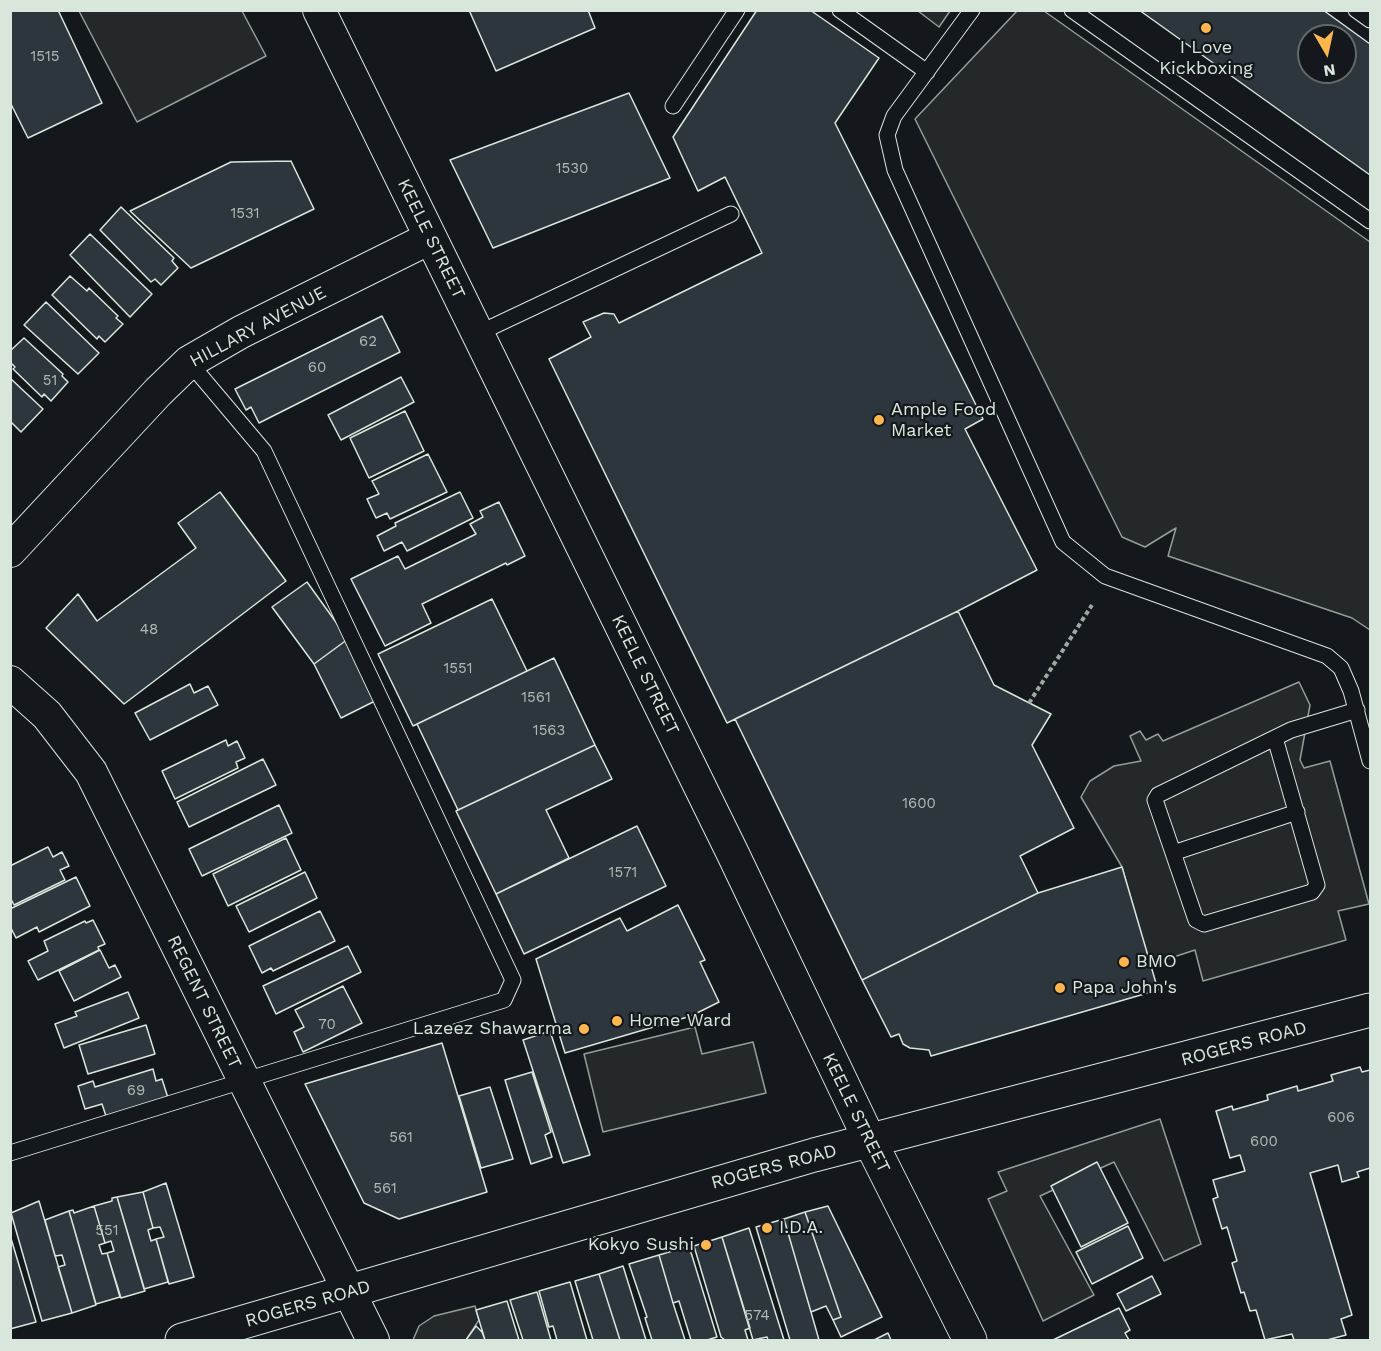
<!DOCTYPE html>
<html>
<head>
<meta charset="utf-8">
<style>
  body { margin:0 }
  #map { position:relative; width:1381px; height:1351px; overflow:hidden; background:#14181c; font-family:"Work Sans",sans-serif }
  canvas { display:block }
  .frame { position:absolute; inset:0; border:12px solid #d8e6dc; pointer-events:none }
  .north { position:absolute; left:1297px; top:24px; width:60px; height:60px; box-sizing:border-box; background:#14181c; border:2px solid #626a69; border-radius:50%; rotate:171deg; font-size:16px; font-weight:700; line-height:24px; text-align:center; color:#d8e6dc }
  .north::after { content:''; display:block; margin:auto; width:21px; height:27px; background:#ffb74d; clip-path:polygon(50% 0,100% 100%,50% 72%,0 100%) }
</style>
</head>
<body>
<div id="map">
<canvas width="1381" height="1351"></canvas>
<div class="frame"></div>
<div class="north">N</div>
</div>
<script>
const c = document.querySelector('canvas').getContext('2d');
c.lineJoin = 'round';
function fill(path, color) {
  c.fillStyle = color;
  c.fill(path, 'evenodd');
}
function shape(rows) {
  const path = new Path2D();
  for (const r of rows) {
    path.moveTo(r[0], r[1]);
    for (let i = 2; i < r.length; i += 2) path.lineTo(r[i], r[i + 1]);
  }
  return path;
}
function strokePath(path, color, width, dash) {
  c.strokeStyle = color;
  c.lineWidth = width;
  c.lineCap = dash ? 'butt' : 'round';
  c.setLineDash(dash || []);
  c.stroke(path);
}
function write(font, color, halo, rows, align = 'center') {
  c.font = font + ' "Work Sans",sans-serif';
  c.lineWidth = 4.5;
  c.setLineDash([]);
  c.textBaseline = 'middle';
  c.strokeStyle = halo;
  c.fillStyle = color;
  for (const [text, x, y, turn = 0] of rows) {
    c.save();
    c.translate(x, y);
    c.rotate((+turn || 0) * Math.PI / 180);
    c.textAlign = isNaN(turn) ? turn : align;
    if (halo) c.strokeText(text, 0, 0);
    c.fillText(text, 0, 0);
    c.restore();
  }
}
const parking = shape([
  [79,11,242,11,266,56,137,122,79,11],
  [918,11,950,11,939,27,918,11],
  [1017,11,1044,11,1370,242,1370,630,1352,618,1168,556,1176,528,1145,547,1122,537,915,119,1017,11],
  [1299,682,1310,705,1300,760,1304,768,1330,761,1369,904,1338,911,1346,940,1203,981,1195,950,1149,965,1122,867,1081,797,1090,781,1114,766,1141,761,1130,736,1140,731,1146,740,1158,734,1163,741,1299,682],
  [695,1027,702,1054,753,1042,766,1093,603,1132,584,1054,695,1027],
  [1160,1119,1201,1244,1164,1261,1114,1162,1040,1196,1094,1295,1043,1321,988,1199,1007,1191,998,1172,1160,1119],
  [475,1306,479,1320,466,1340,413,1340,419,1326,434,1316,475,1306]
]);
const building = shape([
  [10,10,58,10,102,103,28,138,10,102,10,10],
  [469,10,588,10,595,28,496,71,469,10],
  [757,10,810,10,879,58,835,123,983,419,965,429,1037,570,958,611,727,723,549,359,591,337,583,322,604,313,614,314,619,323,762,253,725,177,698,191,673,137,757,10],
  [1139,10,1323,10,1370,44,1370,175,1139,10],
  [1309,36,1345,36,1345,72,1309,72,1309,36],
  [629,93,670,178,493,248,450,160,629,93],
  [291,161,314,209,191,268,130,211,231,162,291,161],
  [121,207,174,258,172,261,178,268,161,285,155,279,151,282,100,230,121,207],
  [90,234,152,294,130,317,70,255,90,234],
  [70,276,87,291,89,288,118,316,116,318,123,324,105,342,99,336,97,339,52,295,70,276],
  [46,302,99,353,78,374,24,325,46,302],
  [382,316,400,352,259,423,251,407,246,410,235,389,382,316],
  [24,338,63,374,62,376,68,382,51,401,44,394,42,397,13,369,15,367,10,362,10,351,24,338],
  [401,377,414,402,341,440,328,415,401,377],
  [10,378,43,409,21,432,10,421,10,378],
  [405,411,424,451,369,478,350,438,405,411],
  [428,454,447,492,390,519,387,513,376,518,367,499,379,494,372,481,428,454],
  [220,492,286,581,124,704,46,628,78,594,97,621,196,548,178,523,220,492],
  [460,492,473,518,407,551,402,542,384,551,377,536,396,526,395,523,460,492],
  [499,502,525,556,507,565,506,563,422,604,431,623,385,646,351,579,398,556,405,569,476,534,470,524,483,517,480,511,499,502],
  [307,582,348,639,314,664,272,607,307,582],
  [492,599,527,671,413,726,378,654,492,599],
  [958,611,994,685,1051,714,1032,745,1074,828,1020,856,1038,893,862,980,735,719,958,611],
  [348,639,379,699,341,718,314,664,348,639],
  [554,658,595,745,458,810,417,724,554,658],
  [190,684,194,693,208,686,218,705,150,740,135,713,190,684],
  [226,740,228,746,237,741,245,758,236,762,238,768,175,799,162,771,226,740],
  [595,745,612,779,546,810,569,858,496,894,456,811,595,745],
  [263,759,276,785,189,827,177,802,263,759],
  [279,805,292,833,202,876,189,849,279,805],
  [637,826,666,886,524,954,496,894,637,826],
  [286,838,301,870,228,906,213,874,286,838],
  [48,847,53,857,62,852,69,866,60,870,65,880,14,905,10,897,10,866,48,847],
  [1122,867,1158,990,931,1056,929,1050,910,1048,903,1044,899,1034,891,1037,862,980,1038,893,1122,867],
  [305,872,317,898,249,932,236,906,305,872],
  [76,877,90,906,39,932,37,927,16,938,10,926,10,909,76,877],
  [678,905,705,960,700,962,719,1002,691,1016,565,1053,536,959,620,918,627,931,678,905],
  [320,911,335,941,273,971,271,968,262,973,249,946,320,911],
  [93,920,105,944,98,947,99,950,38,980,28,961,48,951,44,941,85,921,86,923,93,920],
  [348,946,361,972,276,1014,263,986,348,946],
  [100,950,109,968,115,965,121,977,74,1001,59,971,100,950],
  [343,986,362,1023,303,1052,294,1032,304,1027,295,1010,343,986],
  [128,992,139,1018,64,1048,55,1024,77,1016,75,1012,128,992],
  [146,1025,155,1054,88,1074,79,1045,146,1025],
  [550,1031,590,1155,563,1163,523,1040,550,1031],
  [442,1043,487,1192,399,1219,364,1203,305,1084,442,1043],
  [1360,1067,1362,1072,1370,1070,1370,1168,1357,1172,1359,1177,1342,1182,1338,1165,1310,1173,1352,1315,1341,1319,1346,1335,1327,1340,1294,1340,1292,1334,1265,1340,1256,1310,1250,1311,1244,1292,1241,1293,1232,1263,1237,1261,1227,1227,1222,1229,1213,1199,1218,1197,1213,1180,1245,1171,1240,1155,1230,1158,1216,1111,1232,1106,1233,1110,1268,1100,1267,1095,1297,1086,1298,1091,1333,1081,1331,1075,1360,1067],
  [153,1069,156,1081,162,1079,168,1098,106,1116,102,1104,85,1109,78,1086,93,1081,95,1087,153,1069],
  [532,1072,551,1132,545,1135,552,1157,531,1164,505,1080,532,1072],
  [490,1087,513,1159,481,1168,459,1096,490,1087],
  [1097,1162,1128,1223,1081,1247,1051,1186,1097,1162],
  [166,1183,194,1277,169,1284,156,1239,164,1237,160,1227,153,1228,143,1192,166,1183],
  [143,1192,153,1228,148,1230,151,1241,156,1239,168,1282,144,1289,117,1197,143,1192],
  [117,1197,145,1291,121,1298,107,1253,114,1251,111,1241,105,1243,94,1206,112,1201,112,1198,117,1197],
  [39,1201,72,1313,42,1321,11,1213,39,1201],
  [94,1206,105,1243,99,1245,102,1254,107,1253,120,1297,96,1304,69,1211,73,1210,74,1213,94,1206],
  [828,1206,882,1317,841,1337,833,1320,841,1317,805,1212,828,1206],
  [69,1211,96,1305,72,1313,58,1267,65,1265,62,1255,55,1256,45,1220,69,1211],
  [805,1212,841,1317,833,1320,826,1306,811,1312,784,1219,805,1212],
  [784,1219,811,1312,819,1340,790,1340,756,1227,784,1219],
  [1128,1226,1143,1258,1092,1284,1076,1252,1128,1226],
  [749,1228,784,1340,768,1340,767,1337,753,1340,722,1237,749,1228],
  [10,1235,36,1322,10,1329,10,1235],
  [722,1237,750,1328,745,1330,748,1340,725,1340,721,1337,694,1246,722,1237],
  [689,1246,717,1337,707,1340,691,1340,679,1301,673,1303,659,1255,689,1246],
  [659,1255,673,1303,685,1340,652,1340,645,1318,647,1317,629,1264,659,1255],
  [623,1266,646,1340,620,1340,599,1274,623,1266],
  [599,1274,620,1340,593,1340,575,1281,599,1274],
  [1152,1276,1161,1294,1126,1311,1117,1294,1152,1276],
  [570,1282,587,1340,557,1340,553,1326,549,1327,539,1291,570,1282],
  [537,1292,551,1340,523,1340,510,1300,537,1292],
  [507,1301,519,1340,485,1340,476,1310,507,1301],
  [1119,1308,1130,1330,1125,1333,1129,1340,1053,1340,1119,1308],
  [476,1326,482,1332,485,1340,466,1340,476,1326],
  [888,1333,891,1340,874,1340,888,1333]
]);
const path = shape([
  [1029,703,1092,605]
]);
const lane = shape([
  [840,10,927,72],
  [972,10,894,116,887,135,895,170,1063,542,1105,576,1327,656,1341,668,1351,691,1370,761],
  [1072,10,1370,221],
  [1356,10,1370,20],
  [673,106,737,10],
  [477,334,731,214],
  [1275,738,1317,885,1312,892,1204,924,1196,920,1155,800,1158,795,1291,730,1357,710],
  [1173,853,1297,812],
  [10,1153,504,1000,513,980,264,451,189,362]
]);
const street = shape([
  [319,10,733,854,870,1141],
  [10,551,158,392,189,362,241,332,430,238],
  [10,682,47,715,91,772,373,1340]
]);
const secondary = shape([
  [870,1141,970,1340],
  [182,1340,814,1155,1370,1010]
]);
const markers = [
  [1206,28,6,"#ffb74d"],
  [879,420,6,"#ffb74d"],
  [1124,962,6,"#ffb74d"],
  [1060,988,6,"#ffb74d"],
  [617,1021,6,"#ffb74d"],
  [584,1029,6,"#ffb74d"],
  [767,1228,6,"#ffb74d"],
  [706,1245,6,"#ffb74d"]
];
const numberNames = [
  ["1515",45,57],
  ["1530",572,169],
  ["1531",245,214],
  ["62",368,342],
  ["60",317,368],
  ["51",50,381],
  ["48",149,630],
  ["1551",458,669],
  ["1561",536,698],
  ["1563",549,731],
  ["1600",919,804],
  ["1571",623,873],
  ["70",327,1025],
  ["69",136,1091],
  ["606",1341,1118],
  ["561",401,1138],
  ["600",1264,1142],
  ["561",385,1189],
  ["551",107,1231],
  ["574",757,1316]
];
const poiNames = [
  ["I Love",1206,48,"center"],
  ["Kickboxing",1206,69,"center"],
  ["Ample Food",891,410],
  ["Market",891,431],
  ["BMO",1136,962],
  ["Papa John's",1072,988],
  ["Home Ward",629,1021],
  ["Lazeez Shawarma",572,1029,"right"],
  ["I.D.A.",779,1228],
  ["Kokyo Sushi",694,1245,"right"]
];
const streetNames = [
  ["KEELE STREET",431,239,64],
  ["HILLARY AVENUE",258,327,-28],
  ["KEELE STREET",645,675,64],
  ["REGENT STREET",204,1002,64],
  ["ROGERS ROAD",1244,1044,-15],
  ["KEELE STREET",856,1113,64],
  ["ROGERS ROAD",774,1167,-15],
  ["ROGERS ROAD",308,1304,-16]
];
fill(parking, '#24282b');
strokePath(parking, '#939e99', 1.5);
fill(building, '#2c363c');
strokePath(building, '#d8e6dc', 1.5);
strokePath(lane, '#d8e6dc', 17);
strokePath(street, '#d8e6dc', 34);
strokePath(secondary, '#d8e6dc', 35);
strokePath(path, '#9da8a2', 4, [4.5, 3]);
strokePath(lane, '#14181c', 15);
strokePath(street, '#14181c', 32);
strokePath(secondary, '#14181c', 33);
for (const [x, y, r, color] of markers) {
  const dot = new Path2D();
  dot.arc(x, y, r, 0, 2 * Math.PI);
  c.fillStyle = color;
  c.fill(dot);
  strokePath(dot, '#14181c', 2);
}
write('15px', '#adbab4', null, numberNames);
write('18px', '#d8e6dc', '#14181c', poiNames, 'left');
write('18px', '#d8e6dc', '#14181c', streetNames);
</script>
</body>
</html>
